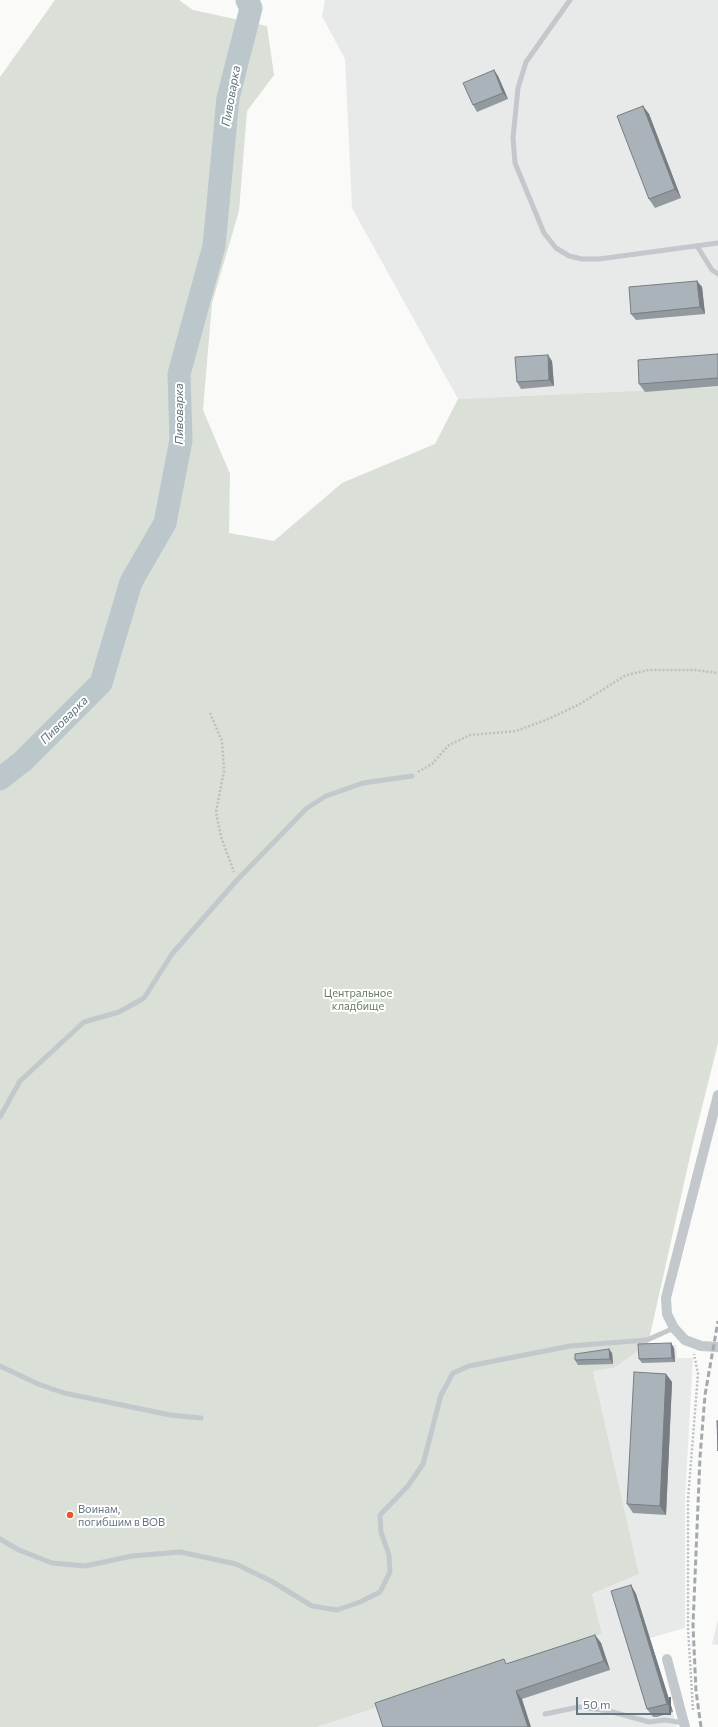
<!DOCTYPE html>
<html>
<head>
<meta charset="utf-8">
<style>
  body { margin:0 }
  #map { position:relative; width:718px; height:1727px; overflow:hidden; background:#fafaf8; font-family:Commissioner,sans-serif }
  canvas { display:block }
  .scale { position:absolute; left:576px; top:1697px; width:95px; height:18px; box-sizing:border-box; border:2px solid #657683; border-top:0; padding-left:5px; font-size:12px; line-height:14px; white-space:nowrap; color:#657683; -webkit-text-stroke:3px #fff; paint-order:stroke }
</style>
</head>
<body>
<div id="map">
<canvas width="718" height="1727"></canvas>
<div class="scale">50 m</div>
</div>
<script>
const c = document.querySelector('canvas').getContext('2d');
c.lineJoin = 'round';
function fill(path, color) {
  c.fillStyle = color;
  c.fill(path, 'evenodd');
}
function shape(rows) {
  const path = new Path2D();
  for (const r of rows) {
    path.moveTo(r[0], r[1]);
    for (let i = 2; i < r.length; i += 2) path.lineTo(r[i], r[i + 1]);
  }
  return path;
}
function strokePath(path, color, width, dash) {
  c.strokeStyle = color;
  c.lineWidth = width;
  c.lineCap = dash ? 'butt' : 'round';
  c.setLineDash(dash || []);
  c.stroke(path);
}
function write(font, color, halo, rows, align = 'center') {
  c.font = font + ' Commissioner,sans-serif';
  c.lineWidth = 4;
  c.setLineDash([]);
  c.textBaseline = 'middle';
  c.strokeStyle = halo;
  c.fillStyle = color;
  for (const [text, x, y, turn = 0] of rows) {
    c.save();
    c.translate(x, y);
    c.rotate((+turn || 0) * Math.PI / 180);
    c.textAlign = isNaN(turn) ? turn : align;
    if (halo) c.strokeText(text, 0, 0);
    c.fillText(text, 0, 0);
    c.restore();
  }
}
const built = shape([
  [325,0,718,0,718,387,458,399,352,208,345,59,322,16],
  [648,1344,676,1345,677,1358,693,1358,685,1499,685,1628,650,1638,677,1727,317,1727,602,1634,592,1594,639,1574,593,1371,614,1368],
  [718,1619,718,1645,712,1644]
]);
const green = shape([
  [55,0,179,0,193,10,267,26,274,75,247,111,239,211,212,303,203,410,230,474,229,533,274,541,342,483,435,444,458,399,718,387,718,1043,693,1143,648,1344,614,1368,593,1371,639,1574,592,1594,602,1634,317,1727,0,1727,0,77]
]);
const river = shape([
  [0,779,23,761,101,683,131,582,165,523,181,440,179,374,214,246,228,98,251,8,247,0]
]);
const path = shape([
  [210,713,222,741,224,771,216,812,221,837,234,872],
  [418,772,432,764,449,745,470,735,516,731,546,720,580,704,626,675,649,670,694,670,718,673],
  [693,1710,688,1628,688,1499,698,1374,694,1354]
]);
const service = shape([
  [570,0,526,62,518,88,513,138,515,163,544,233,556,248,569,256,582,259,599,259,718,243],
  [697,246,712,270,718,274],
  [0,1117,20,1081,84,1022,119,1012,144,998,172,954,237,880,307,808,326,796,363,783,412,776],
  [0,1366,38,1384,64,1393,170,1415,201,1418],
  [0,1539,19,1550,52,1563,85,1566,132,1556,180,1552,236,1564,273,1582,312,1606,337,1610,360,1602,380,1592,390,1572,389,1555,381,1532,380,1515,408,1486,423,1464,441,1395,453,1373,469,1366,570,1346,647,1340,674,1328],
  [545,1714,579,1707,609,1711,649,1722,665,1720,684,1723]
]);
const minor = shape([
  [718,1095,666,1298,667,1314,674,1328,685,1340,701,1346,718,1347],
  [667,1659,685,1727]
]);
const rail = shape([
  [701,1727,696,1691,693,1625,700,1457,705,1395,718,1321]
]);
const wall = shape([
  [494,70,498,76,508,99,477,112,473,105],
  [643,106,649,114,681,198,655,208,649,199],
  [697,281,702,287,705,314,636,320,631,314],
  [718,354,718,386,645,392,639,384],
  [552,361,554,386,521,389,517,382],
  [671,1343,674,1348,675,1362,642,1363,639,1359],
  [612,1353,613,1364,578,1365,575,1360],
  [666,1374,672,1382,666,1515,633,1513,627,1504],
  [631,1585,636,1594,673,1712,657,1717,653,1717,647,1709],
  [595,1635,601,1643,610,1670,522,1699,383,1727,507,1664]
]);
const shadedWall = shape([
  [494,70,498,76,508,99,503,93],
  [643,106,649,114,681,198,675,189],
  [697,281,702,287,705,314,700,307],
  [548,355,552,361,554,386,549,380],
  [671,1343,674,1348,675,1362,672,1358],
  [609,1349,612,1353,613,1364,610,1359],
  [666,1374,672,1382,666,1515,660,1506],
  [631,1585,636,1594,673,1712,667,1704],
  [595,1635,601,1643,610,1670,604,1661],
  [516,1691,522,1699,531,1727,528,1727]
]);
const building = shape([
  [494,70,503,93,473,105,463,83,494,70],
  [643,106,675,189,649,199,617,116,643,106],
  [697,281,700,307,631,314,629,287,697,281],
  [718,354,718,378,639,384,638,360,718,354],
  [548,355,549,380,517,382,515,357,548,355],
  [671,1343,672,1358,639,1359,638,1344,671,1343],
  [609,1349,610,1359,575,1360,575,1354,609,1349],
  [634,1372,666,1374,660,1506,627,1504,634,1372],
  [717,1421,718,1421,718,1451,717,1421],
  [631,1585,667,1704,647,1709,611,1591,631,1585],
  [595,1635,604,1661,516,1691,528,1727,383,1727,375,1703,504,1659,506,1664,595,1635]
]);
const markers = [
  [70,1515,4,"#e4572e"]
];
const parkNames = [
  ["Центральное",358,993],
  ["кладбище",358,1006]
];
const poiNames = [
  ["Воинам,",78,1509],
  ["погибшим в ВОВ",78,1522]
];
const waterNames = [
  ["Пивоварка",231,96,-80],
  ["Пивоварка",179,414,-90],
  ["Пивоварка",64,720,-45]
];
fill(built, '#e8e9e9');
fill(green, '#dadfd7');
strokePath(river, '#bbc7cb', 23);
strokePath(path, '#bbbfc2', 2.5, [2, 2]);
strokePath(service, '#c3c8cc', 5);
strokePath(minor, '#c3c8cc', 10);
strokePath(rail, '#a2aab0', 3, [6, 3]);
fill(wall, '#929a9f');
fill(shadedWall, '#777d82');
fill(building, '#aab3b9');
strokePath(building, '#777d82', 1);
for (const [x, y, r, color] of markers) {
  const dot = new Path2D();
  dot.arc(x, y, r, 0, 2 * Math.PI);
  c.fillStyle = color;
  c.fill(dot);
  strokePath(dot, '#fff', 1.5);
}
write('11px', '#687a64', '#fff', parkNames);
write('11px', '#657683', '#fff', poiNames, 'left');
write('italic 12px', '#60757c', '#fff', waterNames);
</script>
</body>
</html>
